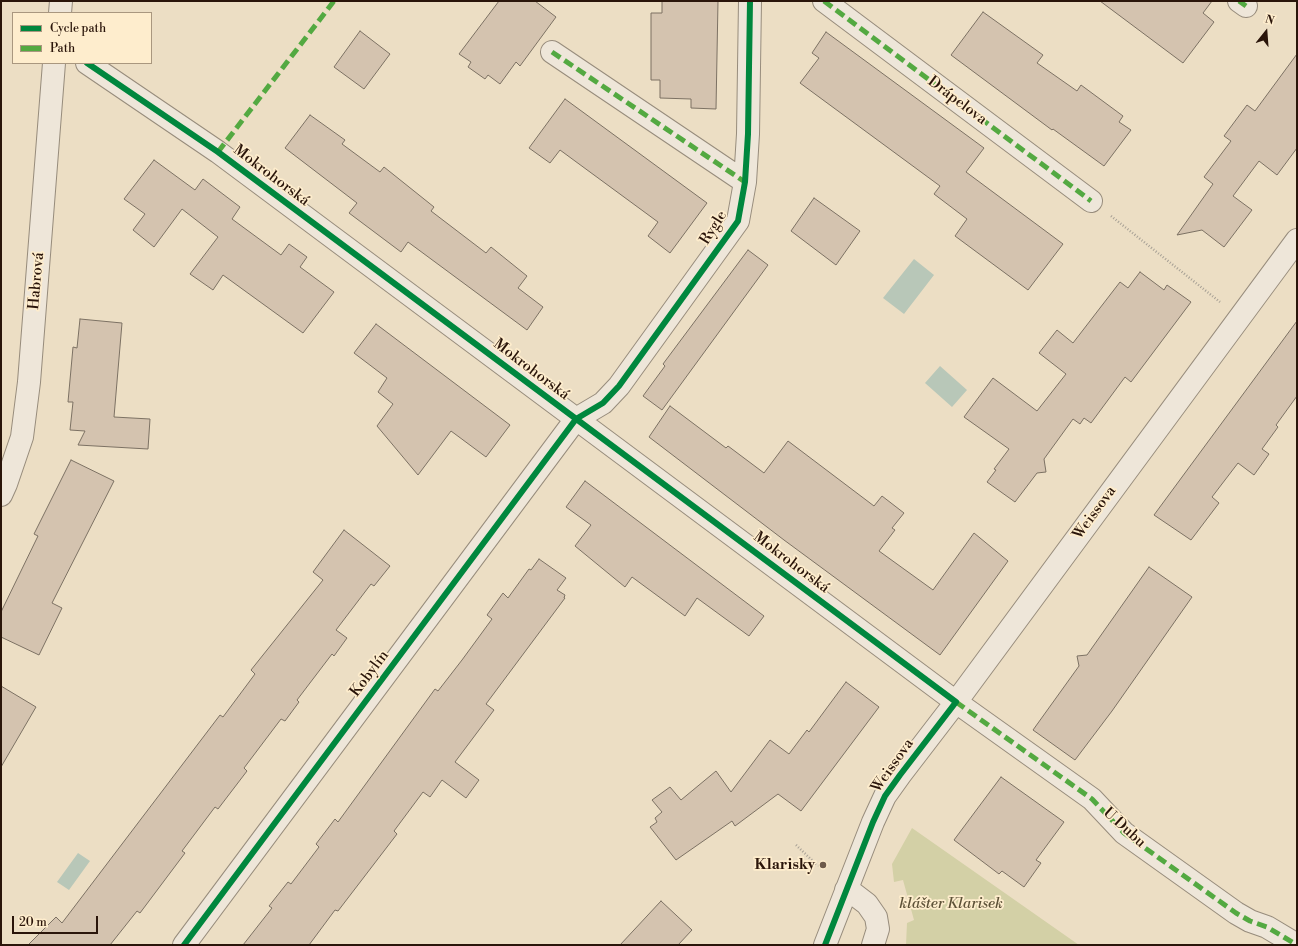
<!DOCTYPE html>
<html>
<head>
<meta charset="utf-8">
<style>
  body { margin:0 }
  #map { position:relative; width:1298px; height:946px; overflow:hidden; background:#ecdec4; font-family:"Libre Bodoni",serif }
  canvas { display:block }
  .frame { position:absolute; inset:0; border:2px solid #2a150a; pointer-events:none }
  .legend { position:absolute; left:12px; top:12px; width:140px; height:52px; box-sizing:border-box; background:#feedcd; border:1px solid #a9977f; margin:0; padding:5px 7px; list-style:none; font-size:12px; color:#2a150a }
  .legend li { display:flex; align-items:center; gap:8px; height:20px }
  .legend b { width:20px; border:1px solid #a9977f }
  .north { position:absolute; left:1246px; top:12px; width:40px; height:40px; -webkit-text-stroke:3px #feedcd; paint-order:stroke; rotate:17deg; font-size:11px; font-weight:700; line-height:16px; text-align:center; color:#2a150a }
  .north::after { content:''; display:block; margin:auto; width:14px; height:18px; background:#2a150a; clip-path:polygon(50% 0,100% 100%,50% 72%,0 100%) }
  .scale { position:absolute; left:12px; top:916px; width:86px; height:18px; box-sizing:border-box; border:2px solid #2a150a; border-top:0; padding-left:5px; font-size:12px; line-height:14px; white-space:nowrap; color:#2a150a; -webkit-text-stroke:3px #feedcd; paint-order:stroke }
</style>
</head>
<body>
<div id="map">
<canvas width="1298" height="946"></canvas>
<div class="frame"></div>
<ul class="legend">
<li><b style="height:5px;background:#00873e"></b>Cycle path</li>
<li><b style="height:5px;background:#53a941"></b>Path</li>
</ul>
<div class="north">N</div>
<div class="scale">20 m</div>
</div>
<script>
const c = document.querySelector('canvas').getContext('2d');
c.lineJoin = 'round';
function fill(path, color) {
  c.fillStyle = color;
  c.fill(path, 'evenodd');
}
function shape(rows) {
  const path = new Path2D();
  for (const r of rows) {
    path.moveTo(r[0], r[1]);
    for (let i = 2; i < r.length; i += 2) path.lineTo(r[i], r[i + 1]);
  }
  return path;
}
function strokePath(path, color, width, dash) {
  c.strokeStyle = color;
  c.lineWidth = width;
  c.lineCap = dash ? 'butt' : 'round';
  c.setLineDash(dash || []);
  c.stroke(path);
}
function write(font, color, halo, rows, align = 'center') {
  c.font = font + ' "Libre Bodoni",serif';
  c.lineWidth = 3.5;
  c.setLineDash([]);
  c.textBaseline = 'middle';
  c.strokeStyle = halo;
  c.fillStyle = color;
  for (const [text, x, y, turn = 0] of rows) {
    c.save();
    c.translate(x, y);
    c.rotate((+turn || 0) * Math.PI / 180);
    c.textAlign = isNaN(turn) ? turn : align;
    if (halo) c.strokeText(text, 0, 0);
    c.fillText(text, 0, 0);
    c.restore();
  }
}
const green = shape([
  [912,828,1079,945,906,945,907,923,914,920,903,880,894,882,892,864]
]);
const water = shape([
  [914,259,934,275,904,314,883,298],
  [940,366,967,390,952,407,925,383],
  [78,853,90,861,69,890,57,882]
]);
const building = shape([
  [499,1,535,1,556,17,520,66,516,62,500,84,488,75,485,79,468,67,471,62,459,54,499,1],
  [662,1,718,1,716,109,691,108,691,99,660,98,660,80,651,80,651,13,662,13,662,1],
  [1100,1,1212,1,1203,13,1214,22,1183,63,1100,1],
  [983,12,1043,55,1037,63,1077,91,1081,85,1123,116,1119,122,1131,130,1104,166,1053,129,1052,130,951,55,983,12],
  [360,31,390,54,364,89,334,67,360,31],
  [826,32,984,148,966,172,1063,244,1028,290,955,236,967,219,934,194,940,186,800,83,819,58,812,53,826,32],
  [1297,54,1297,148,1277,175,1259,161,1233,196,1252,210,1224,247,1202,230,1177,235,1213,184,1204,177,1231,141,1224,136,1247,105,1255,111,1297,54],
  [565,99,707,203,670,253,648,236,658,222,560,150,550,163,529,148,565,99],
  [310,115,345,140,342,144,380,172,384,167,434,207,431,211,486,253,491,247,527,276,518,288,543,307,527,330,408,242,401,252,349,213,357,203,285,148,310,115],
  [154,160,195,190,203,179,240,207,232,219,281,255,289,244,307,257,300,267,334,292,303,333,223,275,213,290,190,274,218,237,182,209,154,247,133,230,145,214,124,199,154,160],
  [814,198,860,231,836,265,791,231,814,198],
  [748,250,768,265,662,410,643,396,665,366,663,364,748,250],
  [1140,272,1164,290,1167,285,1191,302,1131,382,1125,377,1091,423,1084,418,1080,424,1073,419,1044,459,1046,472,1037,473,1015,502,987,482,996,470,994,469,1009,449,964,417,993,378,1037,411,1066,374,1039,353,1057,330,1073,343,1120,282,1128,288,1140,272],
  [80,319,122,323,114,417,150,419,148,449,78,445,85,431,70,430,73,402,68,402,73,347,77,348,80,319],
  [1297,321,1297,396,1276,425,1278,427,1262,449,1269,454,1254,475,1238,463,1212,497,1219,503,1191,540,1154,515,1297,321],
  [376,324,510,425,486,457,451,431,418,475,377,426,393,404,378,392,387,378,354,353,376,324],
  [670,406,726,448,728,446,764,473,788,441,874,506,882,496,904,513,892,528,895,530,879,551,933,590,974,533,1008,561,940,655,784,540,649,437,670,406],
  [71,460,114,481,52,603,62,608,39,655,1,637,1,612,38,536,34,534,71,460],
  [585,481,764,616,749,636,697,598,685,616,632,577,625,587,575,546,591,525,566,507,585,481],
  [344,530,390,566,374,586,371,584,336,630,347,638,334,656,332,654,297,700,299,702,285,721,281,719,244,768,247,771,218,809,215,807,182,851,185,853,140,913,137,911,110,945,28,945,56,917,62,923,220,715,223,717,255,674,251,670,323,580,313,572,344,530],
  [539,559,566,578,557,590,565,595,564,598,565,598,486,704,494,710,455,762,479,780,466,798,442,780,430,797,423,792,394,831,397,834,338,911,335,910,309,945,243,945,272,908,269,906,288,882,291,884,319,847,316,844,335,819,338,822,435,689,438,691,462,660,492,619,487,615,503,593,508,598,529,569,531,570,539,559],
  [1149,567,1192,597,1112,711,1075,760,1033,730,1079,666,1077,656,1087,655,1149,567],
  [846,682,879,707,801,811,778,794,735,826,732,821,676,860,650,827,657,822,655,818,662,812,652,800,670,787,681,800,716,771,731,792,770,740,789,754,807,730,809,732,846,682],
  [1,686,36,707,1,767,1,686],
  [1001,777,1064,822,1036,860,1041,863,1024,887,1002,871,999,874,954,840,1001,777],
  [661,901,692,930,678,945,620,945,661,901]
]);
const path = shape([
  [1111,216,1220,302],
  [796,845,816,864,820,866]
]);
const minor = shape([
  [824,1,1091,201],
  [1239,1,1246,6],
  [60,13,61,1],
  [552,52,745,182],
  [87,63,218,152,956,702,1092,799,1124,833,1236,913,1250,921,1267,927,1297,945],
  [1,495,6,484,22,437,29,382,54,63],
  [846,890,850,891,867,904,876,917,878,929,873,945],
  [184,945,576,419,603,403,619,386,738,221,745,182,748,134,750,1],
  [825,945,873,822,885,796,900,775,956,702,1297,240]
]);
const quiet = shape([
  [824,1,1091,201],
  [1239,1,1246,6],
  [552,52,745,182],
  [218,152,334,1],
  [956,702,1092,799,1124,833,1236,913,1250,921,1267,927,1297,945]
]);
const cycleway = shape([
  [87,63,218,152,956,702,900,775,885,796,873,822,825,945],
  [184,945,576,419,603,403,619,386,738,221,745,182,748,134,750,1]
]);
const markers = [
  [823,865,4,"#6e5b4b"]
];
const streetNames = [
  ["Drápelova",957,101,37],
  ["Mokrohorská",271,176,37],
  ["Rygle",714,228,-58],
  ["Habrová",37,281,-85],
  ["Mokrohorská",531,370,37],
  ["Weissova",1095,513,-54],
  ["Mokrohorská",791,563,37],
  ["Kobylín",370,674,-53],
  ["Weissova",893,766,-55],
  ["U Dubu",1124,828,42]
];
const poiNames = [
  ["Klarisky",815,865]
];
const parkNames = [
  ["klášter Klarisek",951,904]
];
fill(green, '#d3d0a6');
fill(water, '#b8c7b8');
fill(building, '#d4c3af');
strokePath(building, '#7c7163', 1);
strokePath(minor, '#978c7c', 24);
strokePath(path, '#a7a095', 2.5, [1, 2]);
strokePath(minor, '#eee6d9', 22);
strokePath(quiet, '#53a941', 5, [10, 5]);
strokePath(cycleway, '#00873e', 6);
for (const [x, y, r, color] of markers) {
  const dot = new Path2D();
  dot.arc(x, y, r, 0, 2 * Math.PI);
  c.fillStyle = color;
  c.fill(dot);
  strokePath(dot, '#feedcd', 1.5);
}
write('15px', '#2a150a', '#feedcd', streetNames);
write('bold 15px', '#2a150a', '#feedcd', poiNames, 'right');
write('italic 15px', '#5e5238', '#feedcd', parkNames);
</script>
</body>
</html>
